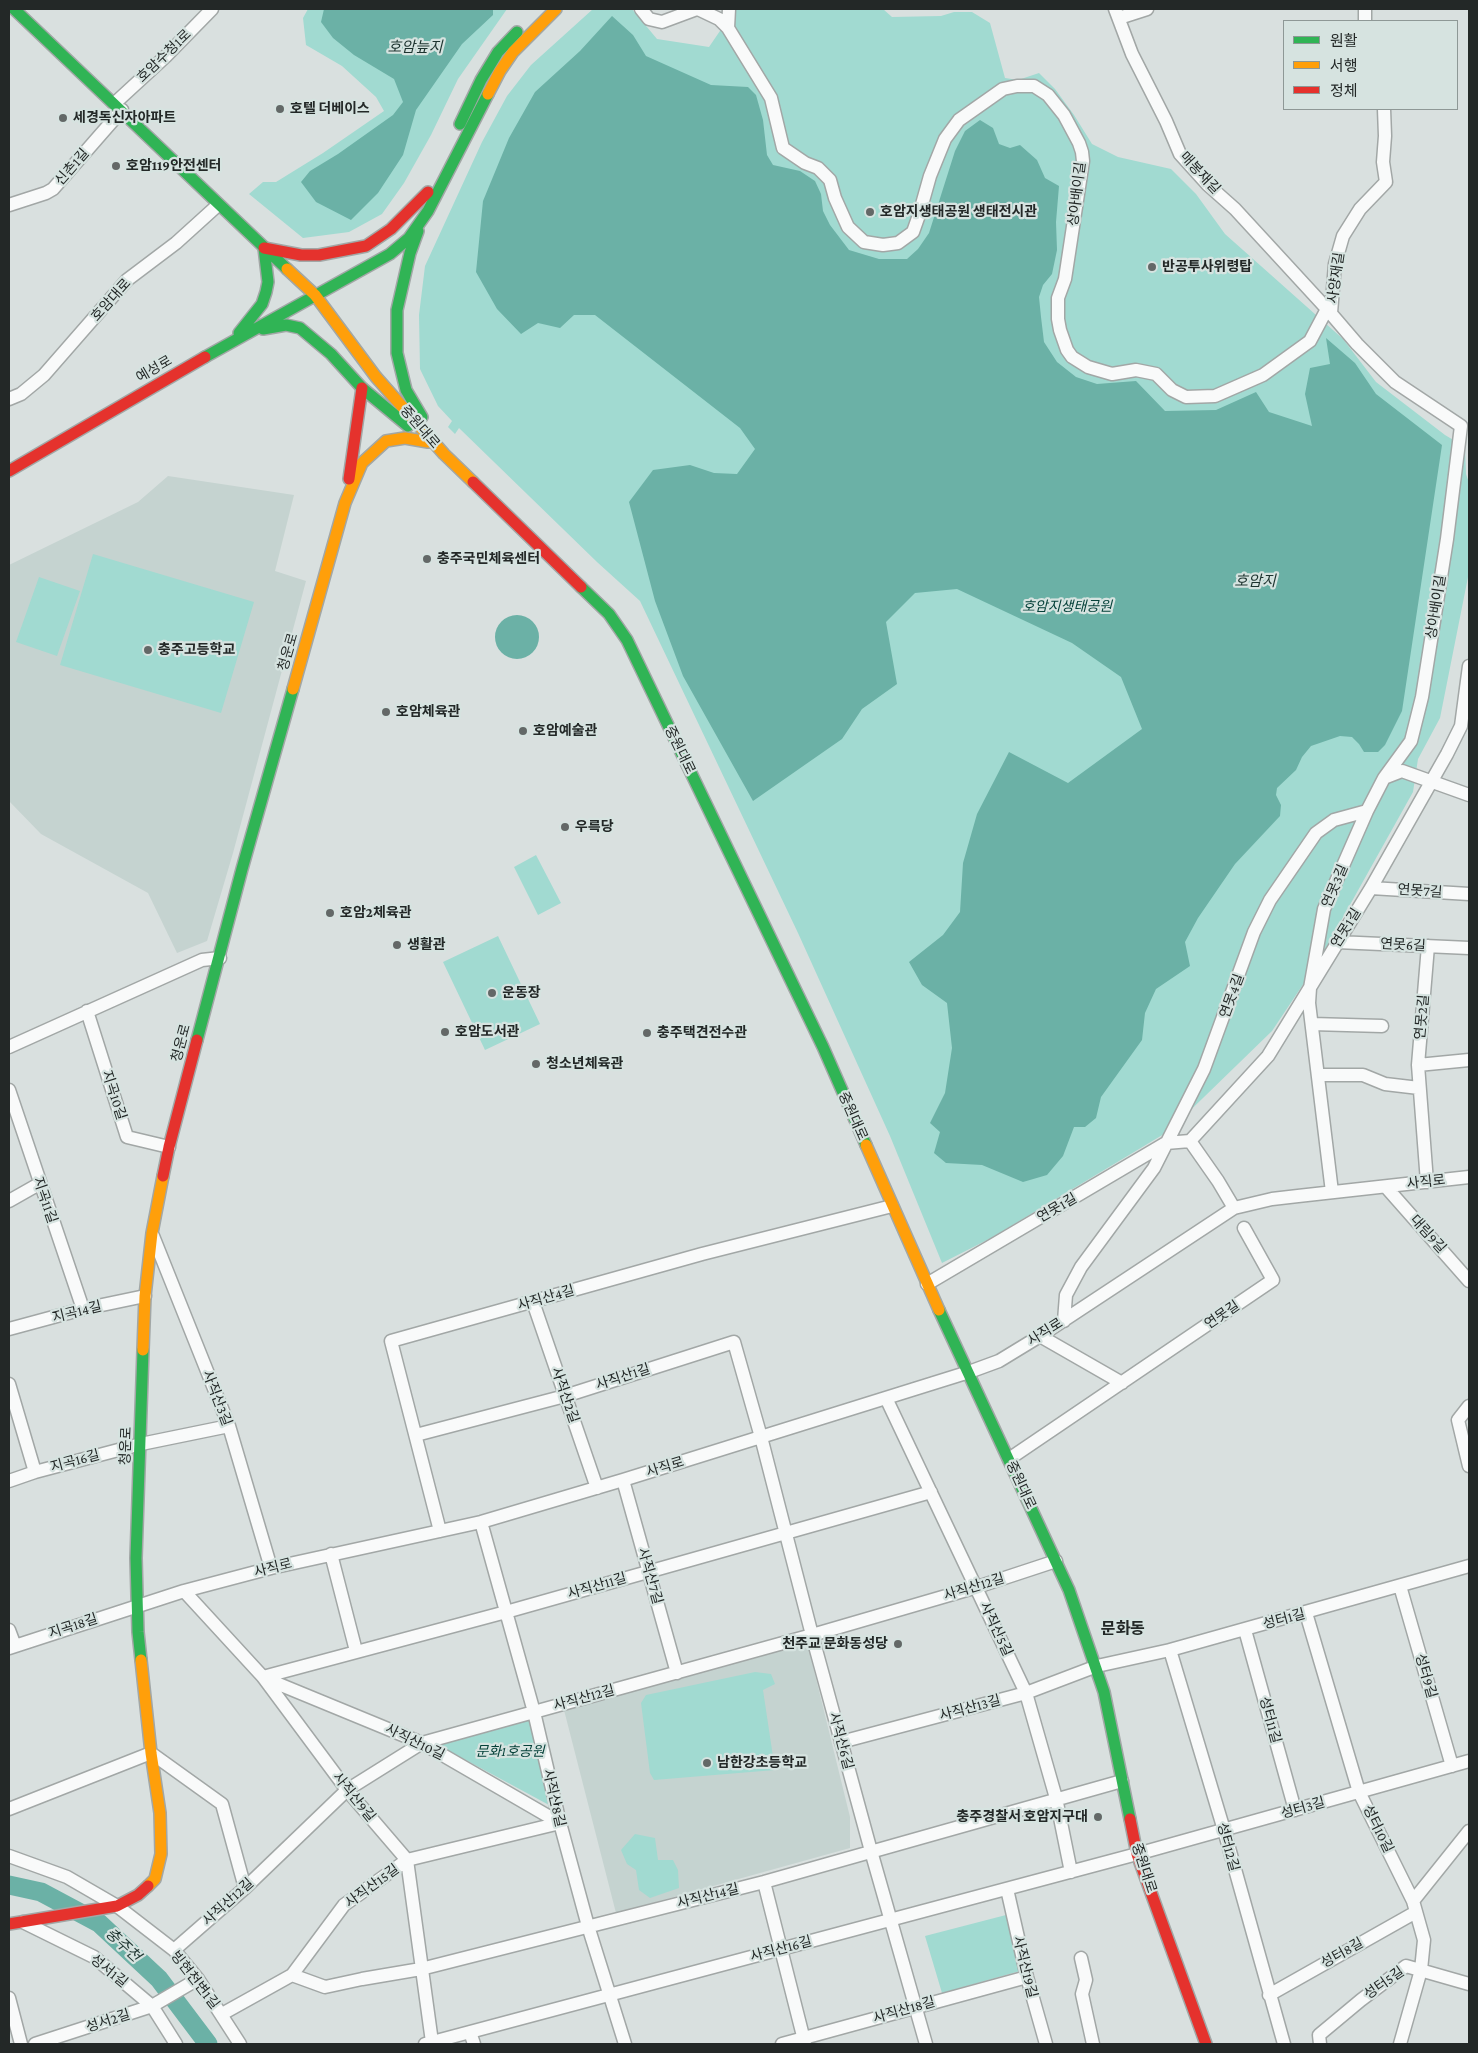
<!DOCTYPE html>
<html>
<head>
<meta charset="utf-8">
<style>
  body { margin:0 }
  #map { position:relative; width:1478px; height:2053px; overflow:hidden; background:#d9e0df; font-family:"Crimson Pro","Noto Sans KR",serif }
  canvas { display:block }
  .frame { position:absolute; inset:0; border:10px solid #232827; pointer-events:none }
  .legend { position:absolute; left:1283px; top:20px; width:175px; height:90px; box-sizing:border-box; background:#d6e3e0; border:1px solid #8e9896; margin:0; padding:6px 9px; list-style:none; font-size:15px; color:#232827 }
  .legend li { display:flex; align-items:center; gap:10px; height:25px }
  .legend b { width:25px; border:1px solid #8e9896 }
</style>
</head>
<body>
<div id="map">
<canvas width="1478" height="2053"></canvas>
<div class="frame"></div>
<ul class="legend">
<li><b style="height:6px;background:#30b455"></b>원활</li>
<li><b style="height:6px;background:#ff9f0a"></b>서행</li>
<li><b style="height:6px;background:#e5322d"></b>정체</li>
</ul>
</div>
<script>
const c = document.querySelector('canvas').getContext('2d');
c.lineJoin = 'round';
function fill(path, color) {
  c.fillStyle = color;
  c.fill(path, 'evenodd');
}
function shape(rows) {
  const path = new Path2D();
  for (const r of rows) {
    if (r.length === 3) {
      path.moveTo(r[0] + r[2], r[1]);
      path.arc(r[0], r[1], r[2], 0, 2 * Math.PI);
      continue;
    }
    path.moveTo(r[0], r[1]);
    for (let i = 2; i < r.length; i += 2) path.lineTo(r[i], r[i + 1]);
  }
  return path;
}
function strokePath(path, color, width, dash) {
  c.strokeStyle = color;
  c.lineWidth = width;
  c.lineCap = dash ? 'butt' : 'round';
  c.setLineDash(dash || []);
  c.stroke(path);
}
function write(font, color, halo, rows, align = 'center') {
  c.font = font + ' "Crimson Pro","Noto Sans KR",serif';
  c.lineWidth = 4.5;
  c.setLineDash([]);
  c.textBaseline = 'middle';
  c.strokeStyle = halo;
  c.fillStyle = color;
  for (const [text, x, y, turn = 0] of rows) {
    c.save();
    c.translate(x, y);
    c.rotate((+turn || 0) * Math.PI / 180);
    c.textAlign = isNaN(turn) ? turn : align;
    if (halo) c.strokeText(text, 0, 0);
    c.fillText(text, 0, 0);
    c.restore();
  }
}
const built = shape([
  [168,476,294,495,275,571,306,581,233,853,207,941,177,953,148,893,41,834,9,801,9,565,138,502],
  [799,1644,809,1650,850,1817,850,1848,616,1913,564,1710]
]);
const green = shape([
  [308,9,507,9,458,79,431,135,404,183,382,214,349,232,303,238,249,194,263,182,276,182,323,153,384,111,376,97,342,66,306,45,303,18],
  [593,9,632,9,657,39,709,47,735,9,883,9,892,17,941,16,954,12,972,12,990,23,1005,78,1018,80,1039,73,1055,89,1074,115,1092,144,1118,157,1171,169,1196,194,1225,234,1343,339,1376,382,1445,435,1465,447,1466,474,1469,483,1469,572,1440,718,1418,759,1413,792,1318,962,1272,1031,1169,1131,991,1238,942,1263,890,1136,798,933,640,601,597,562,459,428,455,434,448,427,452,421,438,406,420,369,419,315,425,266,482,142,507,96,531,65],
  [93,554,254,602,221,713,60,665],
  [39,577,80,591,57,656,16,642],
  [536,855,561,903,538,915,514,867],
  [498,936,540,1024,485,1050,443,962],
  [755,1672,771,1674,775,1684,763,1690,775,1770,654,1780,650,1773,641,1703,646,1695],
  [531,1718,549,1805,438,1745],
  [635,1834,655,1838,658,1860,673,1860,678,1870,679,1888,650,1898,639,1890,636,1870,627,1864,621,1850],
  [1006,1915,1020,1971,942,1993,925,1936]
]);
const water = shape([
  [324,9,493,9,493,15,462,44,416,110,403,155,378,193,351,220,316,202,301,182,310,171,338,154,393,115,403,102,394,79,354,55,333,38,321,22],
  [612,16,633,35,646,56,711,85,748,87,756,95,763,120,767,155,773,165,800,171,815,181,821,194,823,211,830,225,849,250,879,259,907,259,918,249,929,233,955,151,965,131,980,120,993,128,999,144,1010,148,1020,145,1037,160,1045,178,1059,186,1056,222,1057,250,1052,274,1043,285,1039,297,1041,317,1044,342,1057,362,1076,377,1097,384,1136,381,1165,411,1216,410,1256,392,1269,412,1312,426,1305,394,1310,368,1330,364,1326,338,1355,363,1376,394,1442,445,1402,711,1385,745,1378,752,1364,752,1359,744,1352,737,1340,736,1311,746,1302,757,1296,770,1277,788,1276,795,1281,805,1280,816,1235,864,1198,918,1185,942,1190,966,1156,989,1145,1013,1142,1040,1101,1097,1096,1118,1085,1127,1074,1127,1063,1156,1047,1175,1023,1182,982,1165,946,1163,934,1153,940,1132,930,1123,945,1093,952,1048,947,1003,922,985,909,962,943,935,960,912,963,863,977,814,1009,752,1068,783,1142,729,1121,677,1072,643,957,589,915,593,886,622,897,684,862,709,842,739,753,801,683,676,655,601,629,502,653,470,690,465,714,473,737,474,755,449,740,428,595,315,574,315,560,328,538,323,521,334,497,309,476,272,483,201,509,138,535,92,580,51],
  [517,637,22]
]);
const river = shape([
  [9,1885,41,1892,99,1923,159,1979,208,2044]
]);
const street = shape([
  [641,9,649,19,662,22,697,9],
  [698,9,719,19,728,28,771,98,783,148,805,163,818,168,830,180,835,198,848,227,864,242,883,245,898,243,913,232,919,215,930,176,945,139,959,120,1003,89,1017,86,1034,86,1048,95,1064,115,1079,143,1082,152,1083,161,1065,279,1058,298,1058,319,1060,330,1067,350,1072,357,1088,367,1112,374,1136,370,1156,374,1172,390,1186,397,1215,396,1263,375,1310,341,1327,309,1357,344,1395,382,1461,426,1447,539,1422,697,1411,741,1384,778],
  [1115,9,1132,54,1166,121,1180,154,1208,185,1235,209,1327,309],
  [1119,18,1147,9],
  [1365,21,1365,9],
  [728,28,729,9],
  [115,103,166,56,212,9],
  [9,205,46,193,53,189,122,110],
  [1331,313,1335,264,1343,236,1360,209,1386,182,1383,162,1385,136,1384,109],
  [9,399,21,394,44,375,127,280,176,243,218,205],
  [1371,888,1469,894],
  [1337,942,1469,948],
  [87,1011,127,1137,169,1147],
  [1312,1024,1382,1026],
  [9,1047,202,960,220,958],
  [1418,1065,1469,1060],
  [1318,1075,1363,1075,1385,1084,1419,1088],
  [9,1090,83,1309],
  [1190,1141,1218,1181,1234,1208],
  [1427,1182,1418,1065,1428,946],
  [1386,1187,1469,1281],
  [1332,1192,1309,1003,1310,988,1324,909,1367,811,1384,778,1402,771,1469,795],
  [9,1201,39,1184],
  [153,1236,229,1426,271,1568],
  [927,1284,1166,1143,1190,1141,1268,1056,1371,888,1447,754,1461,726,1469,666],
  [533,1302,597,1488],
  [1064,1321,1066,1295,1081,1267,1154,1168,1204,1069,1254,932,1270,900,1316,833,1334,820,1367,811],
  [9,1329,83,1309,145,1296],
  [1040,1336,1122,1383],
  [9,1384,35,1472],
  [886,1398,1026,1693,1056,1798,1071,1872],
  [1469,1406,1458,1420,1469,1466],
  [416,1435,565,1396,734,1342,761,1437,812,1635,871,1851,926,2044],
  [1009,1459,1273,1280,1244,1228],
  [623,1480,677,1673],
  [9,1481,35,1472,141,1444,229,1426],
  [481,1522,534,1712,560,1823,588,1926,625,2044],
  [440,1531,391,1341,702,1254,892,1206],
  [331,1554,356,1651],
  [1400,1586,1452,1766],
  [184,1591,263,1677,347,1790,407,1860,432,2042],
  [1306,1613,1359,1792,1413,1901,1424,1940,1421,1970,1400,2044],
  [9,1630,15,1646],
  [1245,1630,1295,1810],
  [9,1648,184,1591,271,1568,481,1522,623,1480,969,1372,999,1361,1040,1336,1234,1208,1272,1199,1298,1196,1469,1177],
  [1170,1650,1224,1830,1284,2044],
  [263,1677,506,1612,931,1492],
  [264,1678,422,1743,560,1823],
  [841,1742,1026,1693,1097,1666,1170,1650,1469,1566],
  [9,1809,151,1753,222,1804,245,1888],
  [9,1856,67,1877,117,1906,174,1950,198,1979,240,2044],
  [764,1882,805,2044],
  [1007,1889,1027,1977,1046,2044],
  [1413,1901,1469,1831],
  [23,1922,94,1957,152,2006,176,2044],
  [174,1950,245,1888,347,1790,422,1743,812,1635,977,1587,1056,1561],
  [1081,1958,1086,1980,1082,1994,1093,2044],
  [292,1975,325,1987,362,1979,421,1969,764,1882,1122,1781],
  [1269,1995,1416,1912],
  [9,1998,21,2044],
  [222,2014,292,1975,344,1905,407,1860,560,1823],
  [470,2032,474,2044],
  [35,2044,152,2006,198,1979],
  [425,2044,1137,1854,1469,1761],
  [782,2044,1027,1977],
  [1320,2044,1319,2035,1361,2000,1406,1966,1469,1984]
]);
const fast = shape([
  [14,9,287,269],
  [460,124,481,80,498,52,517,32],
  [418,231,410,253,397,310,397,353,406,390,422,417],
  [263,329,286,325,300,328,331,354,362,388,408,426],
  [239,333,262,304,266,292,268,282,264,248],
  [205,357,390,254,409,238,428,211,488,94],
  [581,587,609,614,627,640,823,1047,866,1145],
  [197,1040,242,869,293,689],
  [939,1310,1069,1590,1104,1692,1130,1819],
  [141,1660,138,1632,136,1558,143,1350]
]);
const slow = shape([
  [488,94,500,71,513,52,556,9],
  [287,269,315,295,376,377,444,454,473,482],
  [293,689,345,503,362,463,386,441,405,438,428,442],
  [866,1145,939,1310],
  [143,1350,145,1296,152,1233,163,1176],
  [141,1660,151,1753,160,1813,161,1854,155,1879,148,1886]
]);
const jam = shape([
  [264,248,301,255,319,255,366,246,391,229,428,192],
  [9,471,205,357],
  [349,479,362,388],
  [473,482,581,587],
  [163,1176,169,1147,197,1040],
  [1130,1819,1137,1854,1206,2044],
  [9,1924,117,1906,138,1895,148,1886]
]);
const markers = [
  [280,109,5,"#636867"],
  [63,118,5,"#636867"],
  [116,166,5,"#636867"],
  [870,212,5,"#636867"],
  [1152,267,5,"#636867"],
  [427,559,5,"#636867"],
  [148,650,5,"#636867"],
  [386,712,5,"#636867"],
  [523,731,5,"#636867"],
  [565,827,5,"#636867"],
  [330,913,5,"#636867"],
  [397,945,5,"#636867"],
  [492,993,5,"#636867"],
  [445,1032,5,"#636867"],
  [647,1033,5,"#636867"],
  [536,1064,5,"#636867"],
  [898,1644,5,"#636867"],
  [707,1763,5,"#636867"],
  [1098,1817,5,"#636867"]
];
const streetNames = [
  ["호암수청1로",164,56,-44],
  ["신촌1길",72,167,-49],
  ["매봉재길",1200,173,47],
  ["상아배이길",1077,194,-83],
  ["사양재길",1336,278,-82],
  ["호암대로",111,300,-48],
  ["예성로",154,369,-30],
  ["중원대로",420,427,49],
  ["상아배이길",1436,607,-81],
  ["청운로",288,652,-74],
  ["중원대로",680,750,64],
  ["연못3길",1335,886,-67],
  ["연못7길",1420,891,4],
  ["연못1길",1346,928,-58],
  ["연못6길",1403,945,3],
  ["연못4길",1232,996,-70],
  ["연못2길",1422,1017,-85],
  ["청운로",181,1043,-75],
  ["지곡10길",114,1095,72],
  ["중원대로",853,1116,66],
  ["사직로",1426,1182,-7],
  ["지곡11길",45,1200,71],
  ["연못1길",1057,1208,-30],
  ["대림9길",1428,1234,48],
  ["사직산4길",546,1298,-16],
  ["지곡14길",77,1312,-14],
  ["연못길",1222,1315,-34],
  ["사직로",1045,1332,-32],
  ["사직산1길",623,1377,-18],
  ["사직산2길",565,1395,71],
  ["사직산3길",217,1398,69],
  ["청운로",126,1446,-88],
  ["지곡16길",75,1461,-15],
  ["사직로",665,1467,-17],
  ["중원대로",1021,1485,65],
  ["사직로",273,1568,-14],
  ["사직산7길",650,1576,74],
  ["사직산11길",597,1586,-16],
  ["사직산12길",974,1587,-17],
  ["성터1길",1284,1619,-15],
  ["지곡18길",73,1626,-18],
  ["사직산5길",996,1629,65],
  ["성터9길",1426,1676,74],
  ["사직산12길",584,1698,-15],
  ["사직산13길",970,1708,-15],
  ["성터11길",1270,1720,75],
  ["사직산6길",841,1741,75],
  ["사직산10길",415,1742,26],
  ["사직산9길",354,1797,51],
  ["사직산8길",554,1798,77],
  ["성터3길",1303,1808,-16],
  ["성터10길",1378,1829,64],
  ["성터12길",1228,1847,75],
  ["중원대로",1144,1868,72],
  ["사직산15길",372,1886,-36],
  ["사직산14길",708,1896,-14],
  ["사직산12길",228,1902,-42],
  ["사직산16길",781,1949,-15],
  ["성터8길",1342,1953,-29],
  ["사직산19길",1025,1967,76],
  ["성서1길",109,1971,39],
  ["빙현천변1길",195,1980,52],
  ["성터5길",1384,1983,-35],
  ["사직산18길",904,2010,-16],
  ["성서2길",108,2021,-18]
];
const poiNames = [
  ["호텔 더베이스",290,109],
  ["세경독신자아파트",73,118],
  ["호암119안전센터",126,166],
  ["호암지생태공원 생태전시관",880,212],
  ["반공투사위령탑",1162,267],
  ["충주국민체육센터",437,559],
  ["충주고등학교",158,650],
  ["호암체육관",396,712],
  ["호암예술관",533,731],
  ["우륵당",575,827],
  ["호암2체육관",340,913],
  ["생활관",407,945],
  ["운동장",502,993],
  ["호암도서관",455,1032],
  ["충주택견전수관",657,1033],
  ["청소년체육관",546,1064],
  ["천주교 문화동성당",888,1644,"right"],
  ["남한강초등학교",717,1763],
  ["충주경찰서 호암지구대",1088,1817,"right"]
];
const parkNames = [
  ["호암지생태공원",1067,607],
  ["문화1호공원",510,1752]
];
const waterNames = [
  ["호암늪지",415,47],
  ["호암지",1255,581],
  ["충주천",123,1945,43]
];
const quarterNames = [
  ["문화동",1123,1629]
];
fill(built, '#c5d3d0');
fill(green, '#a1dad1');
fill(water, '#6bb1a6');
strokePath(river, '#6bb1a6', 19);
strokePath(street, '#a2a7a6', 15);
strokePath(fast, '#a2a7a6', 14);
strokePath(slow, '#a2a7a6', 14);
strokePath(jam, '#a2a7a6', 14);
strokePath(street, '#f9fafa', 12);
strokePath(fast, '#30b455', 11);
strokePath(slow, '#ff9f0a', 11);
strokePath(jam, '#e5322d', 11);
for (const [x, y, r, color] of markers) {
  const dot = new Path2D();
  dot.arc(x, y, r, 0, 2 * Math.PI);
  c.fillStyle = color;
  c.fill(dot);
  strokePath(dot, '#d6e3e0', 2);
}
write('14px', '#232827', '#d6e3e0', streetNames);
write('bold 14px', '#232827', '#d6e3e0', poiNames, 'left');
write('italic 14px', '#054139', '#d6e3e0', parkNames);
write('italic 15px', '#1d332f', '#d6e3e0', waterNames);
write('bold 16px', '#232827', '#d6e3e0', quarterNames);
</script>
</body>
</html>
